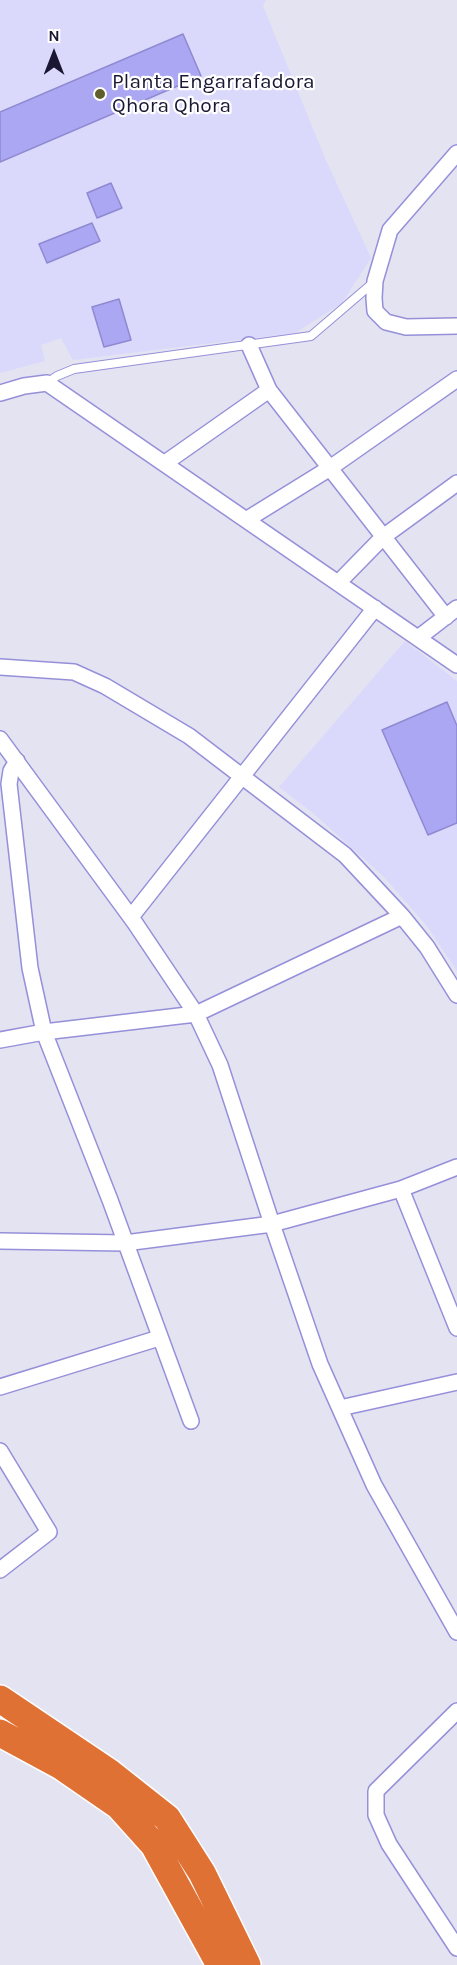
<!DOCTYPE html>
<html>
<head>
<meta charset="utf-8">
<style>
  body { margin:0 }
  #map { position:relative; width:457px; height:1965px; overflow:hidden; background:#e3e3f2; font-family:Karla,sans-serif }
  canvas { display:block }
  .north { position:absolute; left:24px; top:24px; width:60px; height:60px; -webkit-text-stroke:4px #fff; paint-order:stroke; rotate:0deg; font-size:16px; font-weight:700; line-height:24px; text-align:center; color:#1a1733 }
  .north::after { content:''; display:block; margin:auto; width:21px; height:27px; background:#1a1733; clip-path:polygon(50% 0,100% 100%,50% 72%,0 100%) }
</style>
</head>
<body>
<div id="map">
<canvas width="457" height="1965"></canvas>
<div class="north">N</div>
</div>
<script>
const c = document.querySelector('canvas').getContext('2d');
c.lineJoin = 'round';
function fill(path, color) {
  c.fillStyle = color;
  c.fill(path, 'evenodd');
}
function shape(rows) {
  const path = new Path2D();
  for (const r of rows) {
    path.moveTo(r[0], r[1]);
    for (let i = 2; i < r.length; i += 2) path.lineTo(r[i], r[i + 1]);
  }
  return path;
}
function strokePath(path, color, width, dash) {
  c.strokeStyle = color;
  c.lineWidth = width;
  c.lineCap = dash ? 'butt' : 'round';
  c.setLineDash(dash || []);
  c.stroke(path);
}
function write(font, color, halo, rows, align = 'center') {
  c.font = font + ' Karla,sans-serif';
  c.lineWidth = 4.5;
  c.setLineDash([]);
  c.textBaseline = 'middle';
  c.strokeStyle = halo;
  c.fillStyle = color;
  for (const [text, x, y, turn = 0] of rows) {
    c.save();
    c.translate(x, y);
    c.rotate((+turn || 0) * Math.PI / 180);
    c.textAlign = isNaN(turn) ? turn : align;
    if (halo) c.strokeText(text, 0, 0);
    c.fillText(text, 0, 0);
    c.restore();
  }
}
const built = shape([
  [0,0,266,0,263,6,325,158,371,258,342,303,295,333,73,360,61,338,41,345,45,361,0,373],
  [405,641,457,681,457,971,427,926,384,877,313,813,279,787]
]);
const building = shape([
  [183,34,201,76,0,162,0,112,183,34],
  [111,183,122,208,97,218,87,193,111,183],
  [92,223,100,241,47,263,39,244,92,223],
  [119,299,131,340,104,347,92,307,119,299],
  [447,702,457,726,457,823,428,835,382,730,447,702]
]);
const lane = shape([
  [47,383,57,376,74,369,311,336,374,282]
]);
const street = shape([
  [457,153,390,230,375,281,374,298,375,311,386,322,406,327,457,326],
  [249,345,269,390,446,617],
  [0,393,24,386,47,383,457,665],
  [165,463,269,390],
  [246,520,330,468,457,379],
  [338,583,383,537,457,483],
  [418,638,457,608],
  [0,667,74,672,105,686,189,736,345,855,402,916,427,947,457,995],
  [0,739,135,923,196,1014,220,1065,272,1224,320,1364,374,1485,457,1632],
  [17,761,11,771,9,784,30,968,44,1032,110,1200,191,1421],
  [131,917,375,608],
  [0,1040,44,1032,196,1014,402,916],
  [401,1189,457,1328],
  [0,1241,125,1243,272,1224,401,1189,457,1167],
  [0,1387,159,1338],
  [340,1408,457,1382],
  [0,1451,49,1532,0,1570],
  [457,1711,376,1791,376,1815,389,1844,457,1948]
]);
const highway = shape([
  [0,1699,110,1773,167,1818,202,1873,247,1965],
  [0,1733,61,1766,119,1806,154,1845,220,1965]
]);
const markers = [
  [100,94,6,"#605e2a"]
];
const poiNames = [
  ["Planta Engarrafadora",112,82],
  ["Qhora Qhora",112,106]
];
fill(built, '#dad9fb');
fill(building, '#aba7f2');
strokePath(building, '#8f89d2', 1.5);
strokePath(lane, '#9590d9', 10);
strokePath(street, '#9590d9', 18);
strokePath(highway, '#fff', 30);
strokePath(lane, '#fff', 8);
strokePath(street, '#fff', 15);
strokePath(highway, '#e07135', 27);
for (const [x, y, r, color] of markers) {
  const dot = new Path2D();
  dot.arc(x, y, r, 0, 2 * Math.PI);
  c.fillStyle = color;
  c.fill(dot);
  strokePath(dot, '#fff', 2);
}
write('21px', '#1a1733', '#fff', poiNames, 'left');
</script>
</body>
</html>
